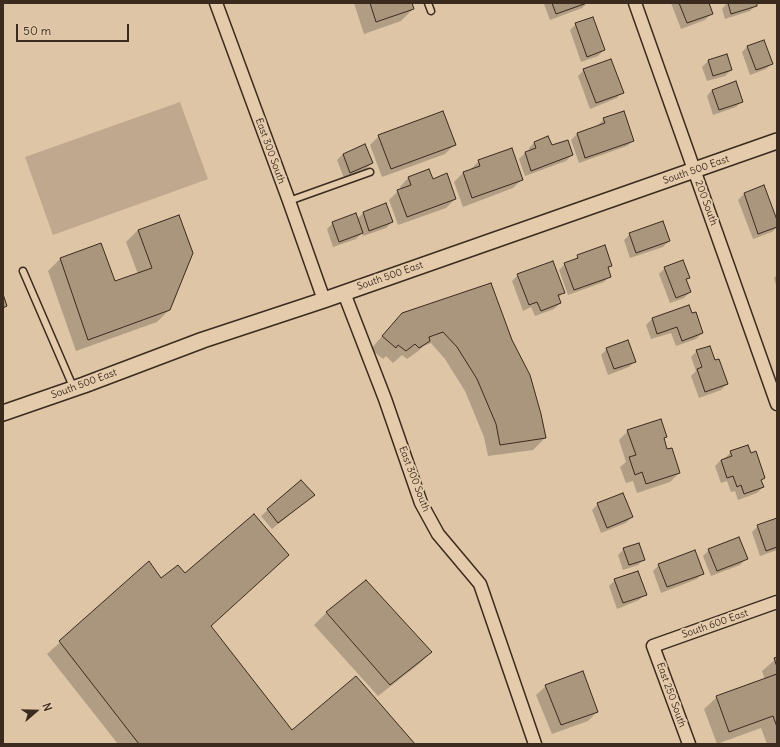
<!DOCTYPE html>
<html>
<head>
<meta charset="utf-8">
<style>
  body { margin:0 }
  #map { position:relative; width:780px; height:747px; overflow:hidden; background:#ddc5a6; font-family:Delius,sans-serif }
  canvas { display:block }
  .frame { position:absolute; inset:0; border:4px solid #3b2a1e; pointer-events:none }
  .north { position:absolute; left:16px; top:691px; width:40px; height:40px; -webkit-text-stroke:3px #e4cbac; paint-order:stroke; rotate:70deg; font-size:11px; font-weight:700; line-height:16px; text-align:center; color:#3b2a1e }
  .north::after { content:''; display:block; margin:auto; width:14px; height:18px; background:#3b2a1e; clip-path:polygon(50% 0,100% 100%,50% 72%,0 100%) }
  .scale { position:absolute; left:16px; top:24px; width:113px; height:18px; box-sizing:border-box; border:2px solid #3b2a1e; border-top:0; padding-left:5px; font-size:12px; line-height:14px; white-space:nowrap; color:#3b2a1e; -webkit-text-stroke:3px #e4cbac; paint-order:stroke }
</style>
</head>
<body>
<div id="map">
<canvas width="780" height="747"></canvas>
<div class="frame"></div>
<div class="north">N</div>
<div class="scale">50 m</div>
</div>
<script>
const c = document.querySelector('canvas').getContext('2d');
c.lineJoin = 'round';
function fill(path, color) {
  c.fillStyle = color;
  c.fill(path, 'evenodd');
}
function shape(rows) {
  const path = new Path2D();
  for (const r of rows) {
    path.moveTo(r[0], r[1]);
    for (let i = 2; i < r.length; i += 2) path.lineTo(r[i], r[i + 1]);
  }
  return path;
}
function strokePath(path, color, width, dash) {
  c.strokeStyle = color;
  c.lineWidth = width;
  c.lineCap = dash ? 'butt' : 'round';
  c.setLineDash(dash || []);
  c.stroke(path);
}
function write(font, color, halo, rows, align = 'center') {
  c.font = font + ' Delius,sans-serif';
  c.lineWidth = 4;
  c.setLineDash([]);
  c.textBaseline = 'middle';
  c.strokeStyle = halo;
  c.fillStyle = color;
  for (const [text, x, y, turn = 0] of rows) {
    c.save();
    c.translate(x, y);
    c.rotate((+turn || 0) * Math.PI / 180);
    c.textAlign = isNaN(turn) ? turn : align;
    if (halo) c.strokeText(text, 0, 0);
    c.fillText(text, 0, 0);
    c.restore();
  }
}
const green = shape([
  [180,102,208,179,53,235,25,157]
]);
const shadow = shape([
  [354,3,411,3,413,9,401,21,364,34],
  [546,3,587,3,582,8,550,20,544,4],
  [671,3,708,3,711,14,705,20,681,29],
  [727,3,756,3,756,5,750,11,725,19,722,9],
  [576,24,604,50,598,56,581,62,570,30],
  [748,46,772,63,766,69,750,75,742,52],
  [726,55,731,70,725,76,707,81,702,67,708,61],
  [584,70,622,92,617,98,590,109,578,76],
  [712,90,742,101,736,107,713,115,707,96],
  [604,119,633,141,627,146,579,163,571,140,577,134,598,127,598,125],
  [379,136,454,145,445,154,382,177,370,145],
  [535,142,551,147,572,155,566,161,525,176,519,159,525,153,530,152,529,148],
  [343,154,372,163,366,169,344,178,337,160],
  [479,161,522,179,513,188,463,207,454,182,463,173,469,171],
  [409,177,432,180,455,199,446,208,398,225,389,200,398,191,401,189,400,187],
  [764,187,777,223,777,227,772,232,753,239,738,200,744,194],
  [385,204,392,222,386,228,363,236,362,233,356,239,333,247,327,229,333,223,357,219,363,213],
  [138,230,170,309,157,322,76,351,48,271,60,259,100,244,114,283,138,274,126,242],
  [630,234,669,241,663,247,630,258,624,240],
  [578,256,611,266,607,269,610,276,604,282,568,295,559,270,565,264,573,261],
  [665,268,689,278,685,281,690,292,684,298,670,303,659,274],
  [518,275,564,292,558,298,560,303,554,309,535,316,531,307,523,311,512,281],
  [777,275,777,288,774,278],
  [490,285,545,438,533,450,488,456,484,437,465,391,445,359,431,343,424,346,417,352,407,359,402,355,393,363,386,356,383,359,371,349,390,327],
  [652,319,702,333,696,339,676,346,671,333,651,339,646,325],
  [607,349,635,361,629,367,608,375,601,355],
  [697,351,715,362,727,384,721,390,699,398,691,376,696,371,691,357],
  [696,353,698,353,705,371,703,372],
  [628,431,666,436,663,439,667,450,679,473,670,482,637,493,633,481,626,483,620,467,626,462,619,440],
  [731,452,751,454,764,477,761,481,763,487,757,493,738,500,735,491,731,492,727,481,721,483,715,466,721,460,725,459,725,458],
  [301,481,314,495,272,529,261,516],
  [598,504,632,517,626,523,601,533,592,510],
  [777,519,777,550,760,556,752,532,758,526],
  [624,549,644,559,638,565,623,570,618,555],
  [709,550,746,559,740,565,711,576,703,556],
  [288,555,210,626,292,732,414,744,118,744,47,654,149,563,160,579],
  [659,565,703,573,697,579,661,593,653,571],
  [615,580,645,594,639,600,617,609,609,586],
  [366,582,431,652,419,664,378,696,314,625,326,613],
  [777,658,777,744,767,744,761,728,717,744,704,709,717,697,765,680,762,671],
  [546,686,597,712,588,721,552,734,536,695]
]);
const building = shape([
  [370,3,412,3,414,9,376,22,370,3],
  [552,3,587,3,556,14,552,3],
  [679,3,709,3,713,14,687,23,679,3],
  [728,3,757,3,757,6,731,14,728,3],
  [593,17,605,50,587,57,575,23,593,17],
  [764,40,773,64,756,70,747,46,764,40],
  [727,54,732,70,713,76,708,60,727,54],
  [611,59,624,93,596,103,583,69,611,59],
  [736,81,743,102,719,110,712,90,736,81],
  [443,111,456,145,391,169,378,135,443,111],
  [624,111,634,141,585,158,577,133,605,123,603,118,624,111],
  [548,136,552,145,568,140,573,155,531,171,525,152,536,148,534,142,548,136],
  [365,144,373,163,350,173,343,154,365,144],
  [512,148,523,180,472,198,463,172,480,166,478,160,512,148],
  [429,169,433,179,447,173,456,199,407,217,397,190,411,185,408,177,429,169],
  [764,185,777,220,777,227,758,234,744,193,764,185],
  [386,203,393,222,369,231,363,212,386,203],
  [356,213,363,233,339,242,332,222,356,213],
  [179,215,193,253,170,310,88,340,60,258,101,243,115,281,152,268,138,230,179,215],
  [663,221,670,241,636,253,629,233,663,221],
  [605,245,612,266,608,267,611,277,574,290,564,263,578,258,577,255,605,245],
  [683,260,690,278,686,279,691,292,676,298,664,267,683,260],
  [553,261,565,293,558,295,561,303,541,311,537,302,529,305,517,274,553,261],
  [491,283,512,340,530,375,541,414,546,438,500,445,496,424,477,379,457,347,443,332,429,337,430,341,419,348,415,344,406,351,398,345,396,348,382,336,402,313,491,283],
  [3,294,7,306,3,308,3,294],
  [689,305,692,313,696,312,703,333,682,341,677,327,657,334,652,318,689,305],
  [628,340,636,362,614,369,606,348,628,340],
  [710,346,715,360,719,359,728,384,705,392,697,369,702,367,696,350,710,346],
  [661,419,667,437,664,438,667,449,672,448,680,473,646,484,642,472,635,475,629,457,636,455,627,430,661,419],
  [748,445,751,453,756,451,765,478,761,480,764,487,744,494,741,485,737,487,733,476,727,478,721,460,732,456,730,451,748,445],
  [301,480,315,495,278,523,267,509,301,480],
  [623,493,633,517,607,528,597,503,623,493],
  [254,514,289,555,211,626,292,730,356,676,415,744,139,744,59,641,149,561,161,578,178,565,185,573,254,514],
  [777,518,777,547,766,551,757,525,777,518],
  [739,537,748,559,717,571,708,549,739,537],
  [639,543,645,560,629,565,623,548,639,543],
  [695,550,704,574,667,587,658,564,695,550],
  [638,571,647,595,623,603,614,579,638,571],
  [366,580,432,652,390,685,326,612,366,580],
  [777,657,777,667,774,658,777,657],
  [583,671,598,712,561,725,545,685,583,671],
  [777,674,777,727,773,716,729,732,716,696,777,674]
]);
const service = shape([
  [428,3,431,11],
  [289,201,370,172],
  [23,271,74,389]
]);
const minor = shape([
  [216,3,289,201,324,300],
  [635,3,777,404],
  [344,293,385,399,421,503,438,534,480,584,535,744],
  [689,744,653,646,777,602]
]);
const tertiary = shape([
  [3,413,84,385,203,340,324,300,777,141]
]);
const streetNames = [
  ["East 300 South",270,151,70],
  ["South 500 East",696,170,-19],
  ["200 South",706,203,70],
  ["South 500 East",390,276,-19],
  ["South 500 East",84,384,-20],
  ["East 300 South",414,479,69],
  ["South 600 East",715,624,-19],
  ["East 250 South",671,695,70]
];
fill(green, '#bfa88d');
fill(shadow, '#0003');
fill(building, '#aa957d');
strokePath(building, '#3b2a1e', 1);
strokePath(service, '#3b2a1e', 9);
strokePath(minor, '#3b2a1e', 15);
strokePath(tertiary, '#3b2a1e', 18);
strokePath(service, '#e4cbac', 6);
strokePath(minor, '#e4cbac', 12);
strokePath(tertiary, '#e4cbac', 15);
write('10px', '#3b2a1e', '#e4cbac', streetNames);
</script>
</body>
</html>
